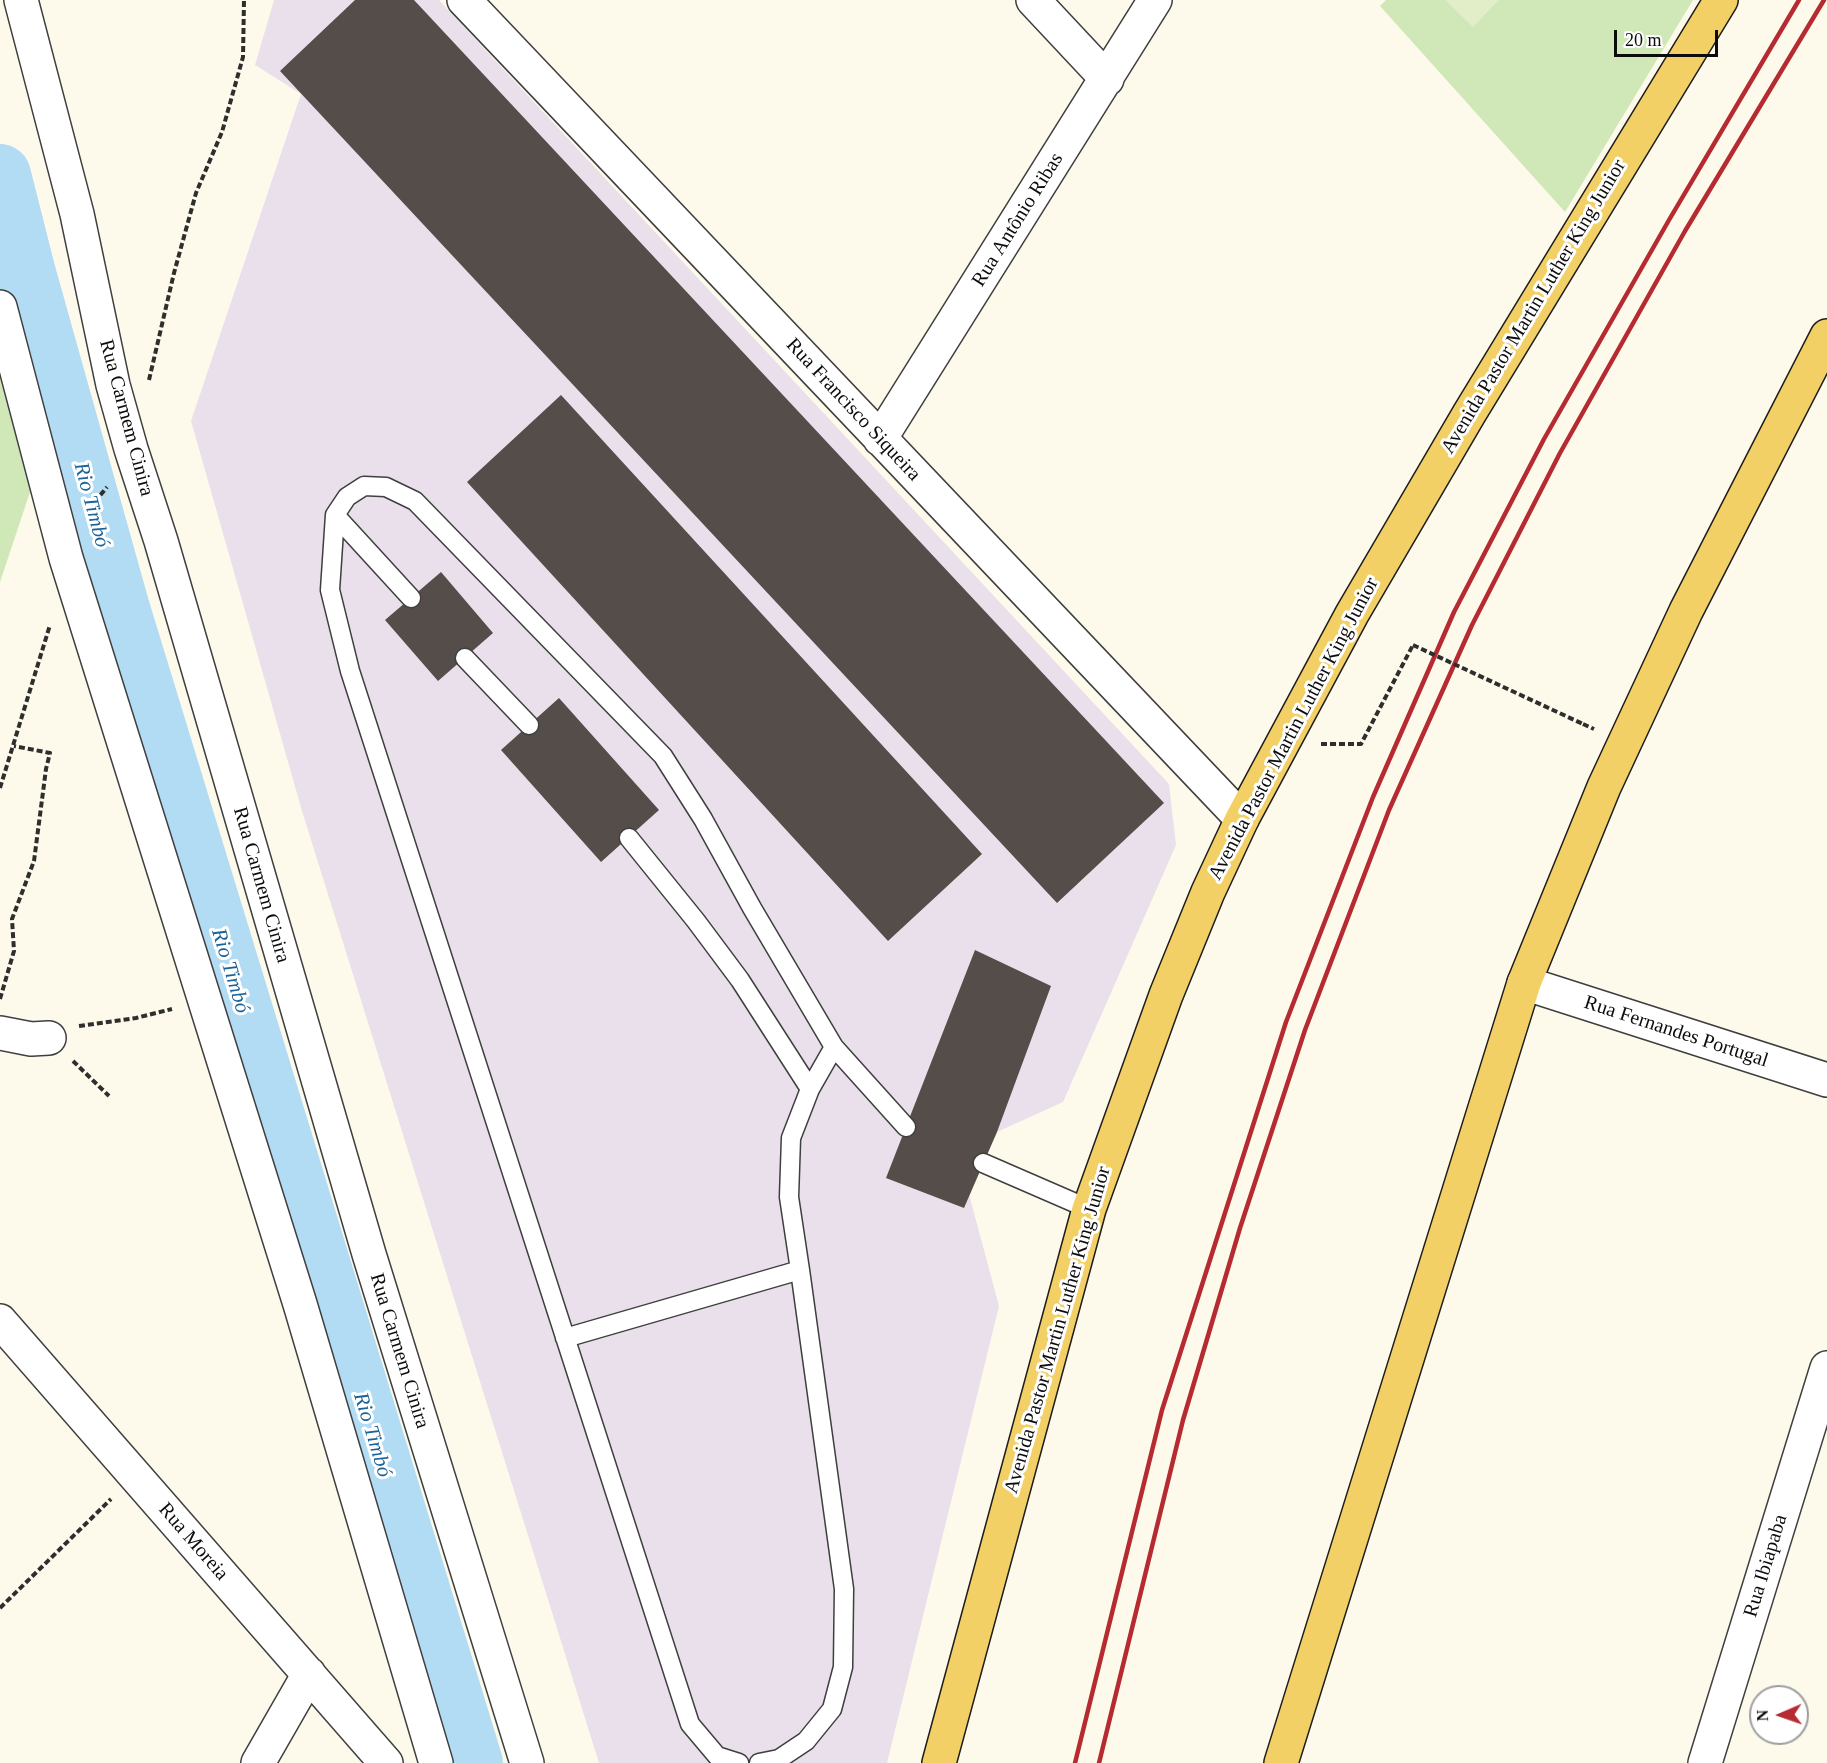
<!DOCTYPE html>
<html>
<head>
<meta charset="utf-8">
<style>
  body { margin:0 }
  #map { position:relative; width:1827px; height:1763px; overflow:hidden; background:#fefaeb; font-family:"Times New Roman",serif }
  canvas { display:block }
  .north { position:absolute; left:1749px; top:1685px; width:60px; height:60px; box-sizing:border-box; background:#fff; border:2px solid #9e9e9e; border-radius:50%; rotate:268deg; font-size:16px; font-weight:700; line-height:24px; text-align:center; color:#0c0c0c }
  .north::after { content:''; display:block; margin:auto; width:21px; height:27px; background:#b62a31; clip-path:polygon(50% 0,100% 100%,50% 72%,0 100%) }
  .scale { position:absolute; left:1614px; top:30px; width:104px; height:27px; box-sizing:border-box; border:3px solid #0c0c0c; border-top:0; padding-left:8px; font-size:18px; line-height:21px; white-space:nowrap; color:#0c0c0c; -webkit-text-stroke:4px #fff; paint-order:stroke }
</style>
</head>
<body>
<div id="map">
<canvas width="1827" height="1763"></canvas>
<div class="north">N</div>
<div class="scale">20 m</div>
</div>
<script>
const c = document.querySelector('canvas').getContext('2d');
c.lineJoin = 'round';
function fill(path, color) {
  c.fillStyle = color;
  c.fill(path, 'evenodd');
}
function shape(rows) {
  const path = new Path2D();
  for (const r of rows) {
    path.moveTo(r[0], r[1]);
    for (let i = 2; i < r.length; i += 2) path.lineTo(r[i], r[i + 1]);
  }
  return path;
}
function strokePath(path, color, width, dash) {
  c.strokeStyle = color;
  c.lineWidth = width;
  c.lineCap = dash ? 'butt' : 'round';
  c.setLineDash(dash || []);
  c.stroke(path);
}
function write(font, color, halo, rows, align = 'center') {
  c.font = font + ' "Times New Roman",serif';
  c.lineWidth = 6;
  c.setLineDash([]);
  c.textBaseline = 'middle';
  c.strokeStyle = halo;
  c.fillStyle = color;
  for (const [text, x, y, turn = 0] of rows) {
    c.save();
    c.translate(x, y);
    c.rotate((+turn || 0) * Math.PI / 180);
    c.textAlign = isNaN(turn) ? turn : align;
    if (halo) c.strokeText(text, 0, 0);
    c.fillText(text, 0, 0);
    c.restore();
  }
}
const industrial = shape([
  [274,0,439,0,1169,784,1176,845,1063,1102,997,1132,969,1194,999,1306,887,1763,599,1763,302,811,191,421,301,94,255,65]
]);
const green = shape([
  [1386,0,1693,0,1565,212,1380,6],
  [0,368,32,486,0,582]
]);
const pitch = shape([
  [1445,0,1499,0,1473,27]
]);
const river = shape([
  [0,175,24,270,119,609,472,1763]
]);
const building = shape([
  [355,0,414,0,1164,803,1057,903,280,71],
  [561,395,982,854,888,941,467,482],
  [441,572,493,633,438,681,385,620],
  [559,698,659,810,601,862,501,750],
  [975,950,1051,986,997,1132,964,1208,886,1178]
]);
const path = shape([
  [149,380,174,273,196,193,222,132,243,57,244,0],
  [89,509,107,487],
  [1583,724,1594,729],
  [1321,744,1361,744,1413,645],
  [0,788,50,625],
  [0,999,14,951,12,919,34,861,46,769,50,753,14,746],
  [79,1026,136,1018,172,1009],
  [73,1061,109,1096],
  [0,1608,111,1499]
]);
const lane = shape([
  [335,515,411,598],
  [465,658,529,725],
  [629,838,696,921,740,980,810,1089],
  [983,1163,1089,1209],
  [565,1338,800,1270,789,1197,791,1138,810,1089,834,1047],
  [739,1763,717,1756,690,1724,350,671,330,590,335,515,347,497,364,486,386,487,415,501,663,756,703,819,752,908,834,1047,906,1127],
  [759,1763,779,1759,806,1741,832,1709,843,1667,844,1589,800,1270]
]);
const street = shape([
  [21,0,77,214,113,385,131,449,161,541,369,1254,527,1763],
  [464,0,1242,819],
  [1033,0,1107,79],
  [0,307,66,558,300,1304,436,1763],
  [880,439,1155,0],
  [1524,983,1827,1080],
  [0,1033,31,1039,49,1038],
  [0,1321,386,1763],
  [258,1763,309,1674],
  [1705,1763,1827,1368]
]);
const primary = shape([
  [939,1763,1089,1209,1166,995,1208,892,1242,819,1352,614,1469,414,1721,0],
  [1281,1763,1524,983,1604,787,1686,611,1827,336]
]);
const rail = shape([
  [1075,1763,1162,1410,1286,1022,1373,797,1454,612,1544,439,1669,220,1799,0],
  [1099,1763,1183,1420,1240,1228,1305,1030,1389,810,1472,625,1560,453,1685,231,1824,0]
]);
const pathBridge = shape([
  [1413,645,1583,724]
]);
const streetNames = [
  ["Rua Antônio Ribas",1018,220,-58],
  ["Avenida Pastor Martin Luther King Junior",1534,307,-59],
  ["Rua Francisco Siqueira",853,410,47],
  ["Rua Carmem Cinira",126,418,75],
  ["Avenida Pastor Martin Luther King Junior",1294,729,-62],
  ["Rua Carmem Cinira",261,885,74],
  ["Rua Fernandes Portugal",1676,1032,18],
  ["Avenida Pastor Martin Luther King Junior",1058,1330,-74],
  ["Rua Carmem Cinira",399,1351,73],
  ["Rua Moreia",193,1542,49],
  ["Rua Ibiapaba",1766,1566,-73]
];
const waterNames = [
  ["Rio Timbó",91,505,75],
  ["Rio Timbó",230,971,73],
  ["Rio Timbó",372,1435,73]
];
fill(industrial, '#e9e0eb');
fill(green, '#d0e7b7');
fill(pitch, '#e1eec8');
strokePath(river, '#b2dbf4', 62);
fill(building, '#544d49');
strokePath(lane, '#3f3f3f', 21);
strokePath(street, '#3f3f3f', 36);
strokePath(primary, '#1d1d1d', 36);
strokePath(path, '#2e2e2e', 4, [6, 3]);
strokePath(lane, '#fff', 18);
strokePath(street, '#fff', 33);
strokePath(primary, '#f3d066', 33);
strokePath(rail, '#b62a31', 4.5);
strokePath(pathBridge, '#2e2e2e', 4, [6, 3]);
write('20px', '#0c0c0c', '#fff', streetNames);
write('italic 21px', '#1a6298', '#fff', waterNames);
</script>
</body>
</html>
